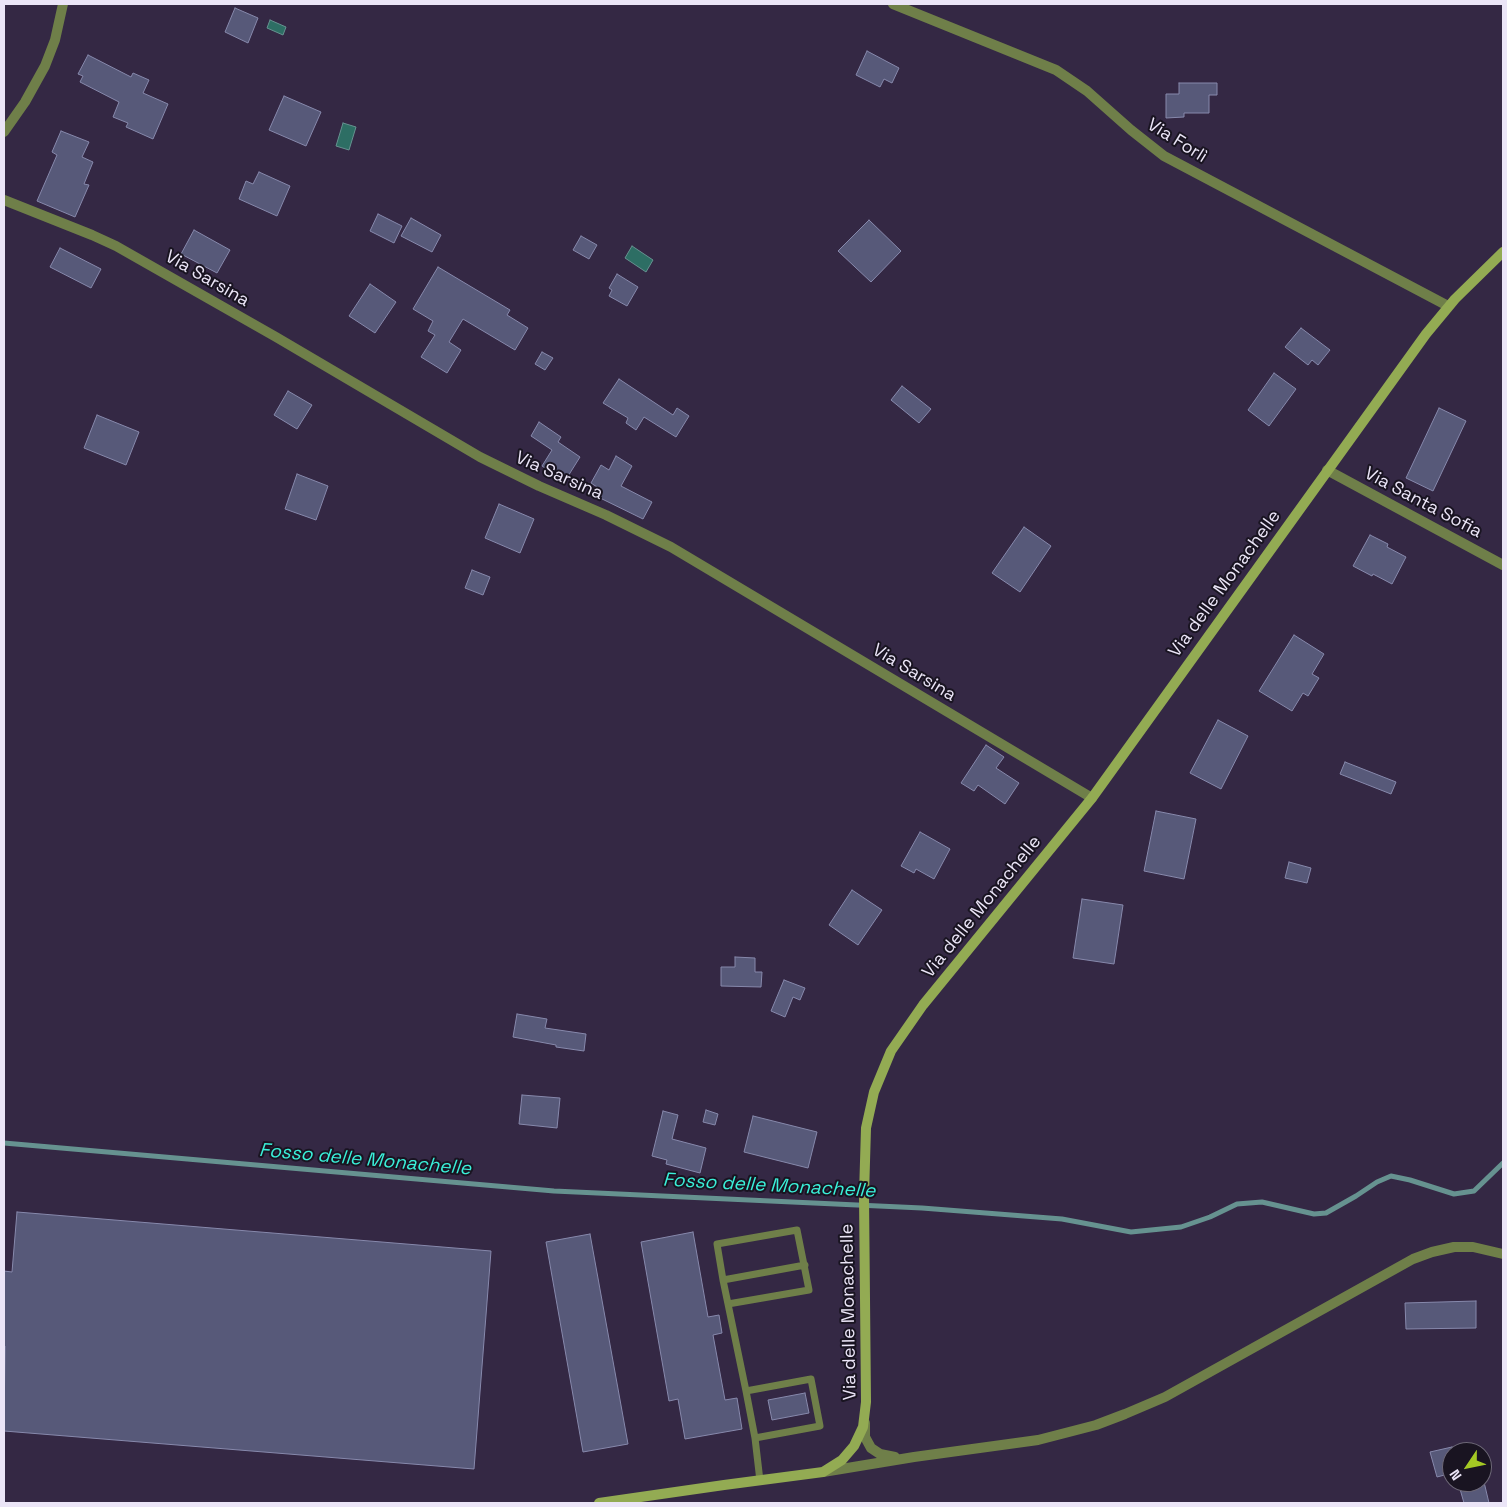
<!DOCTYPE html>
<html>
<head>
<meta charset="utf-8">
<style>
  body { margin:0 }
  #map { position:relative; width:1507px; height:1507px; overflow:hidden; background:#342844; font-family:"Space Grotesk",sans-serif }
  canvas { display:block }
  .frame { position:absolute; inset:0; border:5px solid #ebe5f7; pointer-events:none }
  .north { position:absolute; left:1442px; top:1442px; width:50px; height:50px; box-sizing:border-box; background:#191421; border:1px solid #6d6877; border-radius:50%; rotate:236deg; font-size:14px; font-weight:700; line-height:20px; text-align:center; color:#ebe5f7 }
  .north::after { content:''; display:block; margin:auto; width:18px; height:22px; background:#a4c824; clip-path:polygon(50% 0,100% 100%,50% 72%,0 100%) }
</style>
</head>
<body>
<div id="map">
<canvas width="1507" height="1507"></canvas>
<div class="frame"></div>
<div class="north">N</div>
</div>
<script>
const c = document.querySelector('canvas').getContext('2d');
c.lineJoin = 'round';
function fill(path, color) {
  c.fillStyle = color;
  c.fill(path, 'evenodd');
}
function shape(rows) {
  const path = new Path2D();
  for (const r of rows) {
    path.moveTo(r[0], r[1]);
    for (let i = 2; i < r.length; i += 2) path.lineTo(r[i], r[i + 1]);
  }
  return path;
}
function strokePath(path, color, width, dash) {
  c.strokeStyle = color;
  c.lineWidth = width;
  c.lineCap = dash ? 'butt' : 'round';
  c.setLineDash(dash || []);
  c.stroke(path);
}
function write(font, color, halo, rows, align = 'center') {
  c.font = font + ' "Space Grotesk",sans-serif';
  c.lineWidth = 4;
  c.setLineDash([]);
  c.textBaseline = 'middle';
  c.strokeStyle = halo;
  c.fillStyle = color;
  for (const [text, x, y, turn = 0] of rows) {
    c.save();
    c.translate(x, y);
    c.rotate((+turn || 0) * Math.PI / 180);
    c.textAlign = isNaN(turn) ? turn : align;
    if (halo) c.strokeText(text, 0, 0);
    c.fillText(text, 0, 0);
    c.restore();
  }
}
const water = shape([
  [270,20,286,27,283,35,267,28,270,20],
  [343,123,356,127,349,150,336,146,343,123],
  [632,246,653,260,646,272,625,258,632,246]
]);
const stream = shape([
  [4,1143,554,1191,922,1208,1062,1219,1131,1232,1181,1227,1210,1217,1237,1204,1262,1202,1314,1214,1326,1213,1356,1196,1377,1182,1391,1176,1410,1180,1454,1194,1474,1191,1503,1163]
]);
const building = shape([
  [235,8,258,18,248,43,225,32,235,8],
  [867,51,899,68,892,83,884,79,880,87,856,75,867,51],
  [88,55,131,77,133,73,149,80,143,93,168,104,153,139,126,127,128,123,113,117,119,102,80,82,83,76,78,74,88,55],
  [1179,83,1217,83,1217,95,1209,95,1209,113,1184,113,1184,117,1166,118,1166,94,1179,94,1179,83],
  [284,96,321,112,306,146,269,130,284,96],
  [61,131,89,142,82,157,93,162,84,184,89,185,75,217,37,201,57,155,52,152,61,131],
  [259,172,290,186,277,216,239,199,246,181,253,184,259,172],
  [378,214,402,226,394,243,370,231,378,214],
  [411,218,441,235,432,252,401,236,411,218],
  [869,220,901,251,871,282,838,251,869,220],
  [194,230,230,250,217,273,181,254,194,230],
  [581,236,597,245,589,259,573,250,581,236],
  [60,248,101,269,91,288,50,267,60,248],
  [438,267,510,310,507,315,528,328,515,350,463,319,449,342,461,350,447,373,421,357,435,335,428,331,433,321,413,309,438,267],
  [617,274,638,287,627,306,609,296,612,290,609,288,617,274],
  [370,284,396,302,375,333,349,316,370,284],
  [1301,328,1330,350,1318,365,1312,360,1308,365,1285,347,1301,328],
  [542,352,553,358,545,370,535,364,542,352],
  [1274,373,1296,389,1269,426,1248,410,1274,373],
  [619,379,673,415,677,408,689,416,676,437,644,417,636,430,626,423,628,418,603,403,619,379],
  [902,386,931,409,919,423,891,400,902,386],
  [288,391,312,405,297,429,274,415,288,391],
  [1439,408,1466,421,1433,491,1406,478,1439,408],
  [97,415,139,432,126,465,84,448,97,415],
  [539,422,561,437,558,442,580,457,565,481,542,466,552,450,531,436,539,422],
  [616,456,632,466,621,486,652,502,643,519,596,496,600,489,591,483,601,465,609,470,616,456],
  [297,474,328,486,316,520,285,509,297,474],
  [499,504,534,519,520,553,485,538,499,504],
  [1024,527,1051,546,1020,592,992,573,1024,527],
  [1370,535,1388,544,1387,547,1406,557,1392,584,1373,574,1372,576,1353,566,1370,535],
  [472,570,490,577,483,595,465,588,472,570],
  [1294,635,1324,654,1312,674,1319,678,1308,696,1303,693,1292,711,1259,691,1294,635],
  [1218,720,1248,736,1221,789,1190,773,1218,720],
  [986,745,1004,757,996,768,1019,783,1005,804,978,785,974,791,961,783,986,745],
  [1345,762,1396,782,1391,794,1340,774,1345,762],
  [1156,811,1196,819,1184,879,1144,871,1156,811],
  [920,832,950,849,934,879,916,869,914,873,901,866,920,832],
  [1289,862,1311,868,1307,883,1285,878,1289,862],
  [852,890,882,910,858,945,829,925,852,890],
  [1082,899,1123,905,1114,964,1073,958,1082,899],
  [735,957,755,958,755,972,762,972,761,987,721,986,721,967,735,967,735,957],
  [784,980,805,988,800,1000,793,997,785,1017,771,1011,784,980],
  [517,1014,547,1019,545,1028,586,1034,584,1051,556,1047,556,1045,513,1037,517,1014],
  [522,1095,560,1098,557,1128,519,1124,522,1095],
  [706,1110,718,1114,715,1125,703,1122,706,1110],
  [663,1111,678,1115,672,1139,706,1148,700,1173,666,1164,667,1160,652,1156,663,1111],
  [753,1116,817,1132,808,1168,744,1152,753,1116],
  [17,1212,491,1251,474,1469,4,1431,5,1346,4,1346,4,1271,12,1272,17,1212],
  [693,1232,708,1317,719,1315,722,1333,713,1335,725,1400,737,1398,742,1429,685,1439,678,1399,669,1401,641,1242,693,1232],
  [590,1234,628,1444,583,1452,546,1242,590,1234],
  [1476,1301,1476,1328,1406,1329,1405,1303,1476,1301],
  [805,1393,809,1413,772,1420,768,1400,805,1393],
  [1452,1447,1452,1473,1437,1477,1430,1452,1452,1447],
  [1458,1482,1484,1482,1489,1503,1464,1503,1458,1482]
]);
const lane = shape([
  [723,1280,805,1265],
  [728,1304,809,1290,797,1230,717,1244,723,1280,728,1304,746,1391,755,1438,760,1481],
  [746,1391,811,1379,820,1426,755,1438]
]);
const street = shape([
  [893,4,1056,70,1087,91,1131,130,1164,156,1448,306],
  [4,132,25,102,45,66,55,40,63,4],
  [4,200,92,235,116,246,276,337,480,457,539,486,606,515,671,547,1092,798],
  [1327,470,1503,565],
  [865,1423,865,1437,871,1448,880,1454,895,1457],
  [823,1472,914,1457,1038,1440,1096,1425,1125,1414,1165,1397,1413,1259,1432,1252,1454,1247,1473,1247,1503,1254]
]);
const secondary = shape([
  [599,1503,724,1485,823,1472,842,1460,854,1446,863,1427,866,1402,864,1195,866,1128,874,1092,891,1051,923,1005,1092,798,1426,334,1455,299,1503,252]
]);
const streetNames = [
  ["Via Forlì",1177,141,32],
  ["Via Sarsina",207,279,30],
  ["Via Sarsina",559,476,24],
  ["Via Santa Sofia",1423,503,28],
  ["Via delle Monachelle",1225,584,-54],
  ["Via Sarsina",914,673,31],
  ["Via delle Monachelle",982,907,-51],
  ["Via delle Monachelle",849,1312,-91]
];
const waterNames = [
  ["Fosso delle Monachelle",365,1160,5],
  ["Fosso delle Monachelle",769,1186,3]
];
fill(water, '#2d6e64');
strokePath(water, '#669290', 1);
strokePath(stream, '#669290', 5);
fill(building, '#575979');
strokePath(building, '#8789ac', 1);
strokePath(lane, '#6f7f49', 7);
strokePath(street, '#6f7f49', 10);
strokePath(secondary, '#93ab53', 10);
write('18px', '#ebe5f7', '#191421', streetNames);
write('italic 19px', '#3af0d9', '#191421', waterNames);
</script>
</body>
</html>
